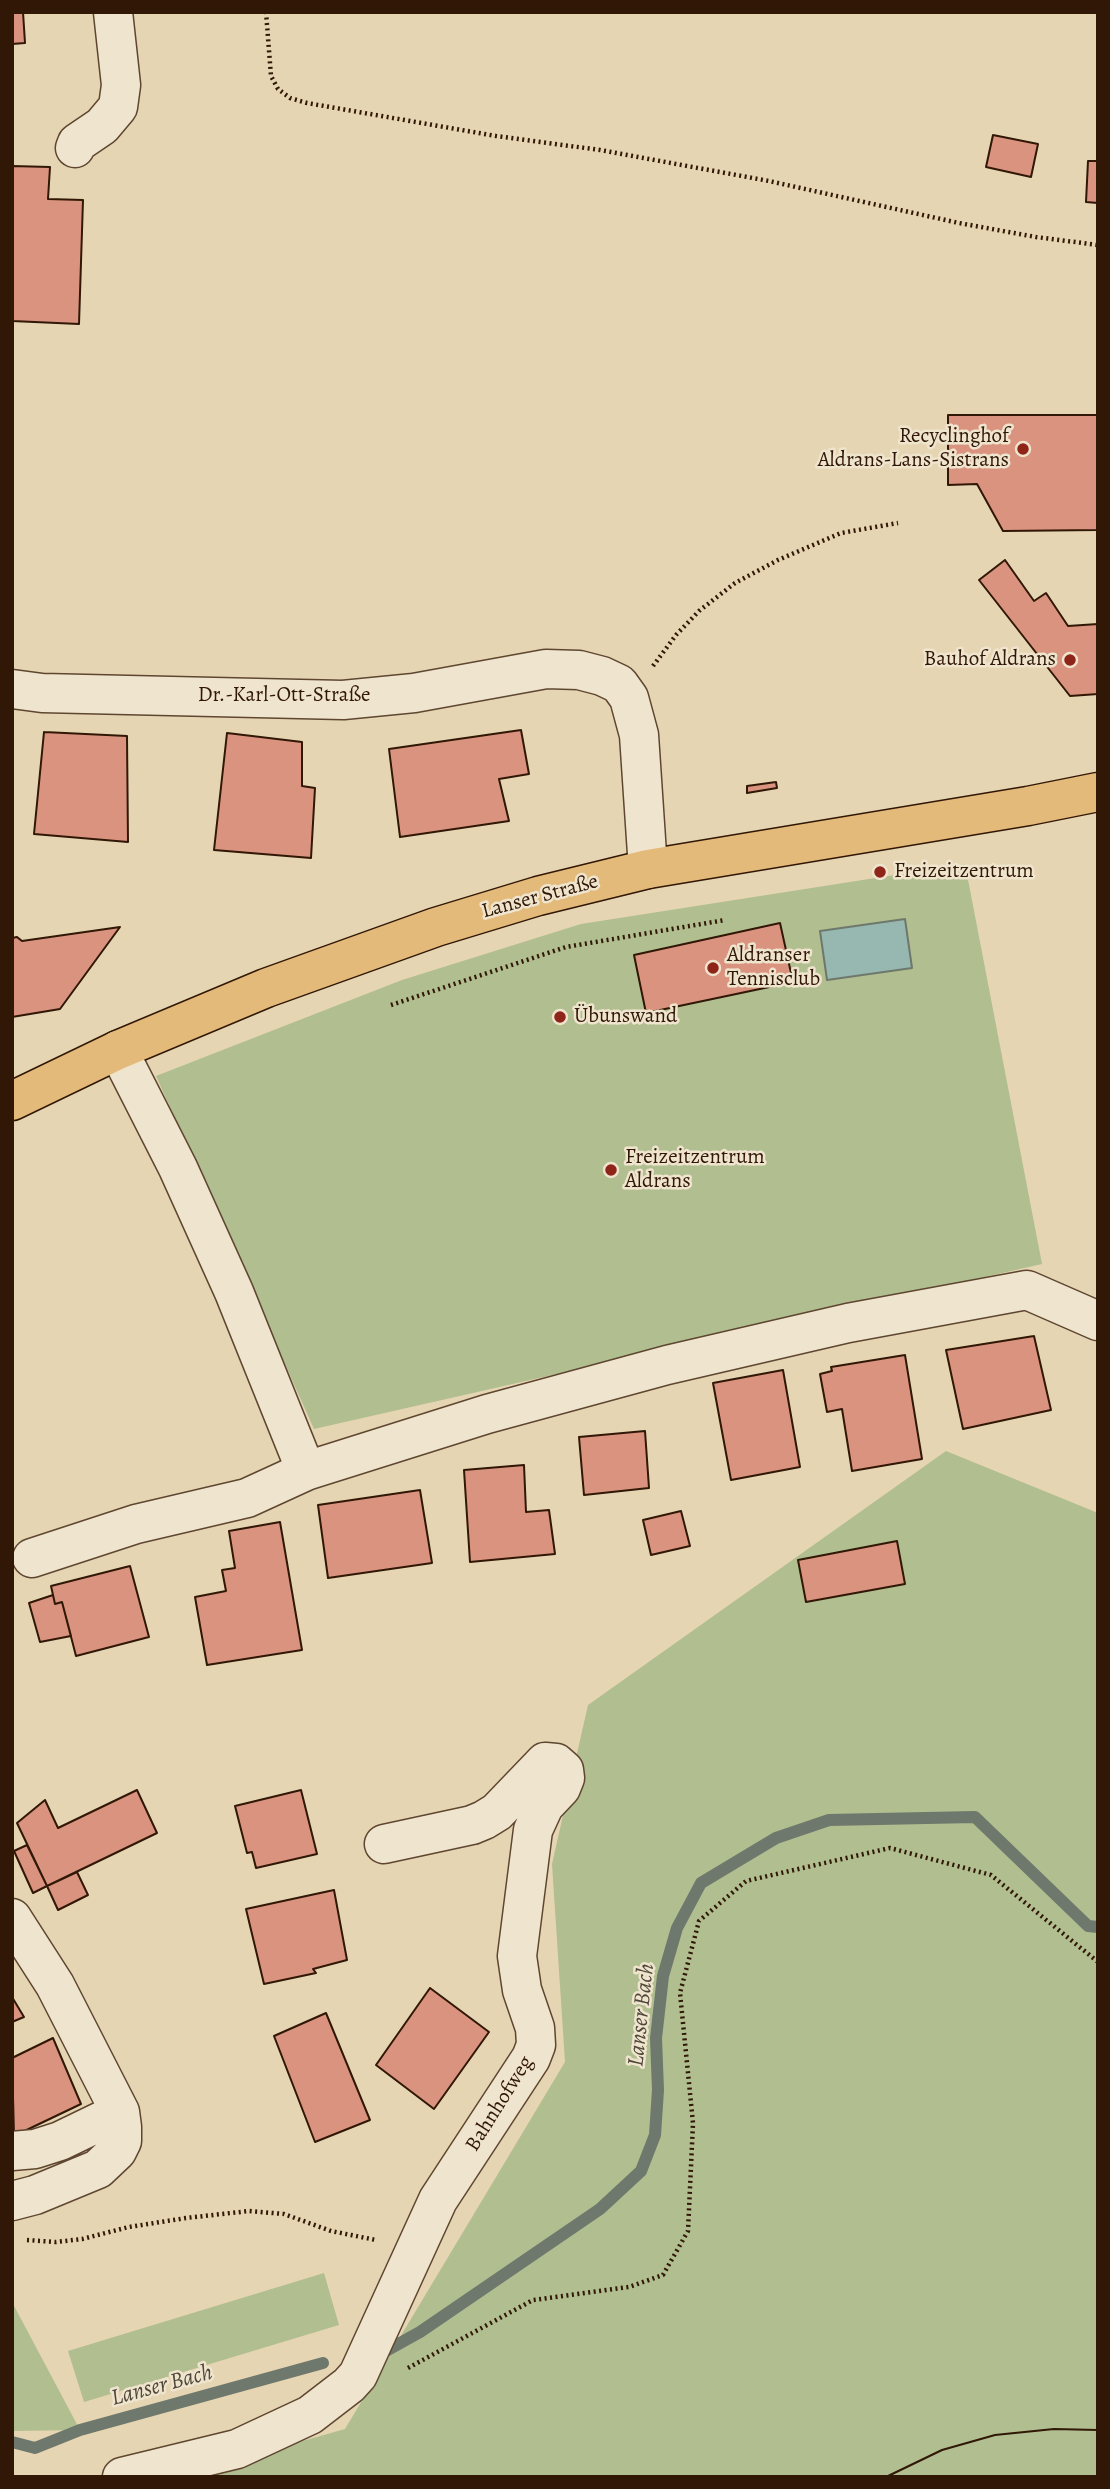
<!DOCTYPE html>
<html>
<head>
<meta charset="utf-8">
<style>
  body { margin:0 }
  #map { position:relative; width:1110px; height:2489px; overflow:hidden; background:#e6d5b2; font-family:Alegreya,serif }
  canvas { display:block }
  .frame { position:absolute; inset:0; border:14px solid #311706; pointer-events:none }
</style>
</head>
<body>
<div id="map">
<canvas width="1110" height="2489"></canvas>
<div class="frame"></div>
</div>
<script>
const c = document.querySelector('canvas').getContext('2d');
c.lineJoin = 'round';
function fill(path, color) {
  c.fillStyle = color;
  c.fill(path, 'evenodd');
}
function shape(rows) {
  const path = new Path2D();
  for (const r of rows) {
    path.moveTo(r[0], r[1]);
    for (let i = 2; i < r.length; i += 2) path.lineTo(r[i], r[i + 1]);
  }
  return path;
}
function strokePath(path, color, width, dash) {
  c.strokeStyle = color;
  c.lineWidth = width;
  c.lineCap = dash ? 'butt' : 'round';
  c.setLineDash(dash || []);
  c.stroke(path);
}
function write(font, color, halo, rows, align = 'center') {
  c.font = font + ' Alegreya,serif';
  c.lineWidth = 5;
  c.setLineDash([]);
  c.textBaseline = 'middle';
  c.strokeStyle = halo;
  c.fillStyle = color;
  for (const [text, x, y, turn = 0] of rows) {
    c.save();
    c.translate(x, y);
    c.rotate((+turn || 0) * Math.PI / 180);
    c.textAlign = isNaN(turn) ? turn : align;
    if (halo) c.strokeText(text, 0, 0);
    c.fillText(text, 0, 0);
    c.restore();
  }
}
const green = shape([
  [965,864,1042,1264,314,1429,156,1076,402,980,581,924],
  [946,1451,1098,1513,1098,2477,175,2477,345,2429,565,2062,552,1864,588,1705],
  [324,2273,339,2325,84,2402,68,2351],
  [12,2302,80,2430,12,2431]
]);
const water = shape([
  [905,919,912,968,827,980,820,931,905,919]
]);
const stream = shape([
  [384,2352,420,2332,600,2209,641,2171,655,2135,658,2090,656,2038,663,1976,677,1928,701,1883,776,1838,829,1820,975,1817,1088,1926,1098,1927],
  [12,2442,35,2448,80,2430,323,2363]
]);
const building = shape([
  [12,12,23,12,25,43,12,44,12,12],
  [993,135,1038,144,1031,177,986,167,993,135],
  [1088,161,1098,161,1098,203,1086,202,1088,161],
  [12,166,50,167,48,199,83,200,79,324,12,321,12,166],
  [948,415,1098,415,1098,530,1003,531,977,484,948,485,948,415],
  [1005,560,1034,601,1046,593,1068,626,1098,624,1098,694,1070,696,979,580,1005,560],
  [521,730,529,774,499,779,509,821,400,837,389,749,521,730],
  [44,732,127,736,128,842,34,834,44,732],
  [227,733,302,742,302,786,315,788,311,858,214,850,227,733],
  [776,782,777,788,747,793,747,786,776,782],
  [780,923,793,982,646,1013,634,955,780,923],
  [120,927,60,1009,12,1017,12,938,17,937,22,941,120,927],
  [1034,1336,1051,1410,963,1429,946,1350,1034,1336],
  [905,1355,922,1459,852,1471,842,1409,827,1412,820,1374,832,1371,831,1367,905,1355],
  [783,1370,800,1467,731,1480,713,1383,783,1370],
  [645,1431,649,1488,584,1495,579,1437,645,1431],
  [524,1465,526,1512,549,1510,555,1554,470,1562,464,1470,524,1465],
  [420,1490,432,1563,328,1578,318,1505,420,1490],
  [681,1511,690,1546,651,1555,643,1520,681,1511],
  [280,1522,302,1650,207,1665,195,1597,226,1591,222,1570,235,1568,229,1531,280,1522],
  [897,1541,905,1584,806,1602,798,1560,897,1541],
  [130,1566,149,1637,76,1656,62,1602,55,1604,51,1586,130,1566],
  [53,1595,55,1604,62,1602,71,1636,40,1642,29,1603,53,1595],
  [137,1790,157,1833,47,1886,17,1823,45,1800,58,1828,137,1790],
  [301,1790,317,1854,256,1868,252,1852,247,1853,235,1806,301,1790],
  [27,1845,47,1886,33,1893,14,1851,27,1845],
  [77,1872,88,1895,58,1910,47,1886,77,1872],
  [334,1890,347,1960,313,1969,316,1973,264,1984,246,1909,334,1890],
  [430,1988,489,2032,434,2109,376,2065,430,1988],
  [12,1997,24,2017,12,2022,12,1997],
  [326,2013,370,2120,315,2142,274,2036,326,2013],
  [53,2038,81,2104,14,2136,12,2058,53,2038]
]);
const path = shape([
  [266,12,271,76,278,89,290,98,307,103,496,136,600,150,769,181,959,223,1036,237,1098,245],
  [653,666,676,635,699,611,735,583,778,560,841,533,898,523],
  [391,1005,566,947,725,920],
  [27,2240,56,2242,82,2239,129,2227,186,2218,249,2211,284,2214,331,2231,376,2240],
  [408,2368,533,2300,629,2287,663,2275,688,2231,693,2123,680,1993,699,1921,746,1881,890,1848,991,1875,1098,1962]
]);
const minor = shape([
  [75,148,77,143,102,126,118,107,121,85,113,12],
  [12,689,42,693,343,700,414,693,546,669,579,670,602,676,619,684,629,698,639,735,648,869],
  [118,1050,178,1168,234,1292,306,1471],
  [32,1558,136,1524,247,1498,306,1471,487,1414,667,1365,848,1323,1027,1290,1098,1321],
  [12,1918,55,1985,120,2112,122,2127,122,2141,117,2151,98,2169,35,2195,12,2201],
  [12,2151,35,2149,60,2141,120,2112],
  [122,2477,237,2449,310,2415,349,2385,358,2375,438,2200,531,2058,536,2045,535,2028,522,1990,517,1956,533,1830,544,1806,561,1788,565,1778,564,1770,556,1763,545,1762,497,1812,484,1820,472,1825,384,1844]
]);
const major = shape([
  [12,1101,118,1050,266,988,436,927,538,896,648,869,1028,806,1098,792]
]);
const tram = shape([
  [886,2477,942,2450,995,2435,1054,2429,1098,2430]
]);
const markers = [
  [1023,449,7,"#8f2418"],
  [1070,660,7,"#8f2418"],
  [880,872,7,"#8f2418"],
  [713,968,7,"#8f2418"],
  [560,1017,7,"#8f2418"],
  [611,1170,7,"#8f2418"]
];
const poiNames = [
  ["Recyclinghof",1009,437,"right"],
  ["Aldrans-Lans-Sistrans",1009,461,"right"],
  ["Bauhof Aldrans",1056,660,"right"],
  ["Freizeitzentrum",894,872],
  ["Aldranser",727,956],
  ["Tennisclub",727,980],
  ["Übunswand",574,1017],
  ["Freizeitzentrum",625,1158],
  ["Aldrans",625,1182]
];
const streetNames = [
  ["Dr.-Karl-Ott-Straße",284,696],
  ["Lanser Straße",540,897,-15],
  ["Bahnhofweg",500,2104,-58]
];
const waterNames = [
  ["Lanser Bach",642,2015,-84],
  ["Lanser Bach",162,2386,-15]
];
fill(green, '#b0be90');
fill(water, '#96b8b0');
strokePath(water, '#6e786c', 2);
strokePath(stream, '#6e786c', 12);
fill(building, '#d9937f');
strokePath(building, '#311706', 2);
strokePath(minor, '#5e4631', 41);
strokePath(major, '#311706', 41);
strokePath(path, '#311706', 4.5, [2, 3.5]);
strokePath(minor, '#efe4cd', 38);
strokePath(major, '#e3ba79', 38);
strokePath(tram, '#311706', 2);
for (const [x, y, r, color] of markers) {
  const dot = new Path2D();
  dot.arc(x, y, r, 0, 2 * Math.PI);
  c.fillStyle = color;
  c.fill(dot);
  strokePath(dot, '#efe4cd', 2.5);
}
write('21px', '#311706', '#efe4cd', poiNames, 'left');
write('21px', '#311706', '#efe4cd', streetNames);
write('italic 23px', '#4f4739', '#efe4cd', waterNames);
</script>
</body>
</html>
